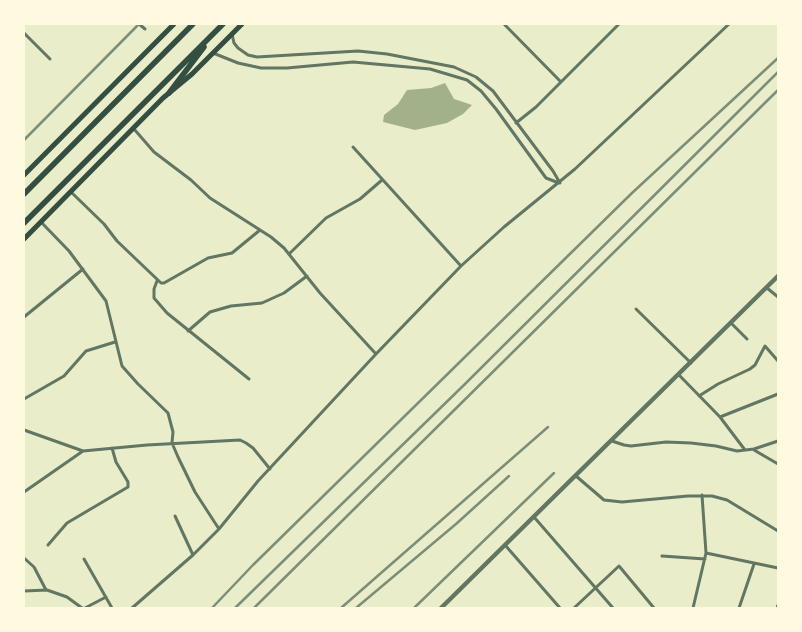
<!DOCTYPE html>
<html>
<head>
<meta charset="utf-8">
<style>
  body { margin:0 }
  #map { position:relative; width:802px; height:632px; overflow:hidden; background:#e9edc9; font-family:Karla,sans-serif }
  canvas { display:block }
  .frame { position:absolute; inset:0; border:25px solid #fefae0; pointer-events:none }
</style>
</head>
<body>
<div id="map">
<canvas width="802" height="632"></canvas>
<div class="frame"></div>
</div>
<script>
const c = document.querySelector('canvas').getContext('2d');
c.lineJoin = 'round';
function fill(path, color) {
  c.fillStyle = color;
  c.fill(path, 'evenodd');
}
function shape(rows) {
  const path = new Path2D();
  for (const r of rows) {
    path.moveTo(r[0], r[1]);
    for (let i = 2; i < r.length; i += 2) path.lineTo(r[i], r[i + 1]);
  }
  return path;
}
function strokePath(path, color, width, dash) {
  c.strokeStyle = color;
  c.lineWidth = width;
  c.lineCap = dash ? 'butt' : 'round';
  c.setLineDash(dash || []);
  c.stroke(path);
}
const water = shape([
  [445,83,454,99,472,105,463,114,447,123,415,130,383,122,384,115,398,104,407,90,431,88]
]);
const minor = shape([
  [139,24,145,29],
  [504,24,561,82],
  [24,33,50,59],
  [232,34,234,43,238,48,248,55,257,57,358,51,387,54,454,67,476,77,493,91,553,171,560,183],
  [213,53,238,63,261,68,287,68,353,62,430,69,467,80,481,91,496,109,546,178,559,183],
  [516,123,536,107,619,24],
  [134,129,154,152,191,180,210,198,271,237,284,248,320,293,376,354],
  [353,147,461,266],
  [71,192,104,224,117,241,161,283,164,283,208,258,232,253,260,230],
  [41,222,69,251,106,301,122,366,138,384,168,413,173,432,172,443,178,457,195,492,219,529],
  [289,254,326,218,360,199,382,180],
  [157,281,154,289,154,298,167,313,249,379],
  [767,288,778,297],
  [636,309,691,363],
  [24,317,83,269],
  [731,323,747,339],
  [188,331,210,312,231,306,262,303,284,293,307,276],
  [679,375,720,417,745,450],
  [699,396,718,384,750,369,755,365,765,346,778,361],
  [24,399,64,376,86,351,115,342],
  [720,417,778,394],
  [24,430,83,451,147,445,240,440,246,443,253,448,270,469],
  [612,441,624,445,631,446,666,442,691,443,716,446,737,451,754,449,778,441],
  [754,450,778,464],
  [576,476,604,500,622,502,688,496,712,496,727,500,778,531],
  [24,492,83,451],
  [175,516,193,555],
  [534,517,613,608],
  [48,545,67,523,128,487,128,482,116,462,112,448],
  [505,545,560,608],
  [706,553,778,568],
  [662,556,705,559],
  [24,558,34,567,46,590],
  [84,559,112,608],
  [24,591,47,590,67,597,82,608],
  [85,608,106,597],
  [132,608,193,555,219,529,258,481,376,354,461,266,504,227,575,169,729,24],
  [574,608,619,566,654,608],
  [693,608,706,553,702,495],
  [739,608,754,564],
  [777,608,778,605]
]);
const tertiary = shape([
  [441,608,778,276]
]);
const secondary = shape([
  [24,175,174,24],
  [24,239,163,98,192,74,242,24]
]);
const trunk = shape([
  [169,93,204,47],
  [24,194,193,24],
  [24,223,223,24]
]);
const rail = shape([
  [24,140,139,24],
  [212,608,253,565,632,193,778,58],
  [235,608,464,385,778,72],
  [254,608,778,90],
  [341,608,548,427],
  [356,608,456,524,509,476],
  [414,608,554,473]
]);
fill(water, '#a3b18a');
strokePath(minor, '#617663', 3);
strokePath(tertiary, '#617663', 4.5);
strokePath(secondary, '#344e41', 5);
strokePath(trunk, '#344e41', 5.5);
strokePath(rail, '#7c8e77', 2.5);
</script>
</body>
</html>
